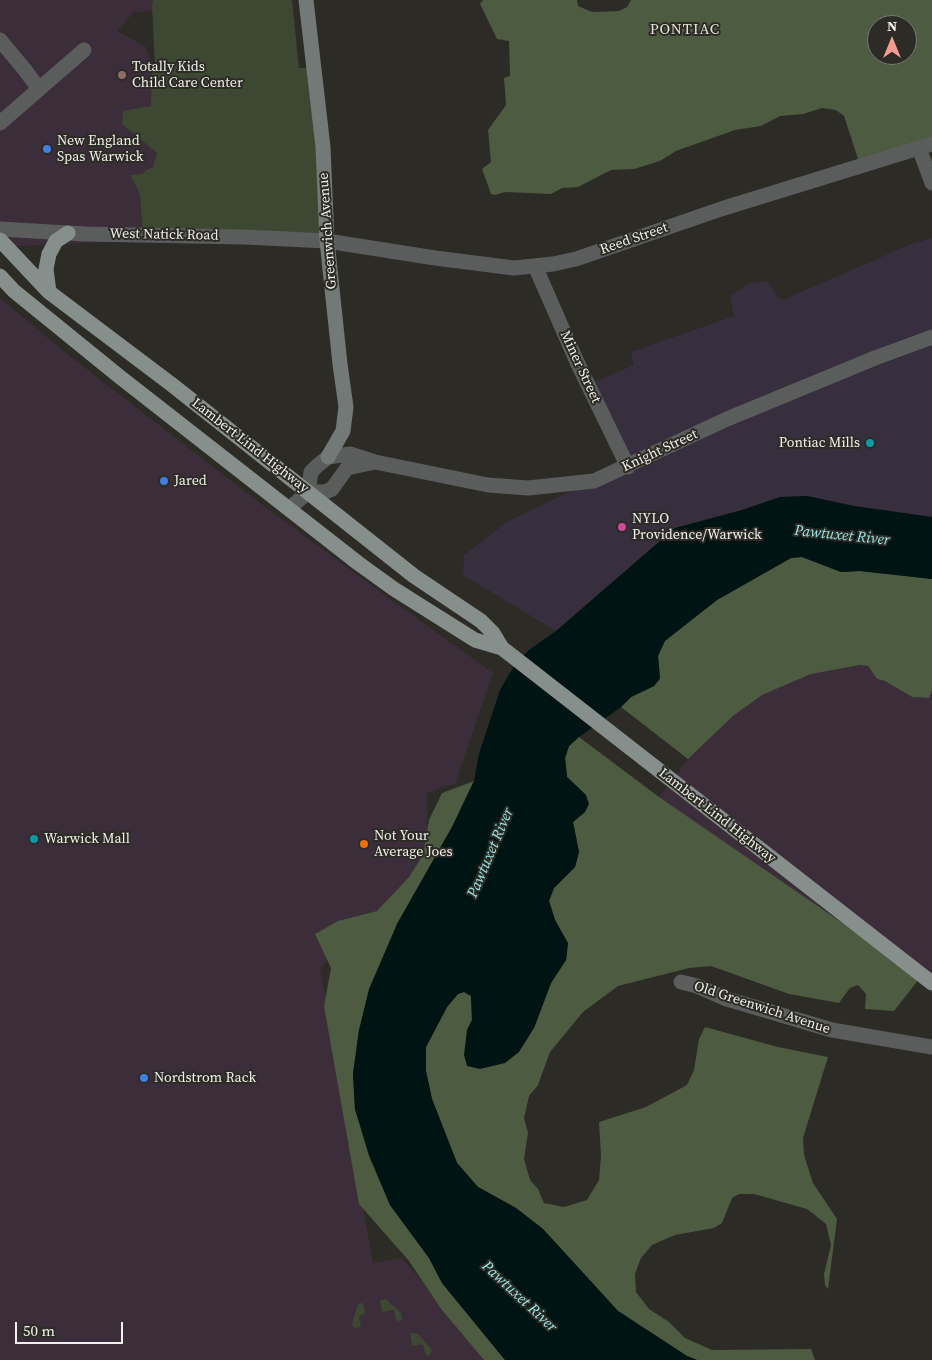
<!DOCTYPE html>
<html>
<head>
<meta charset="utf-8">
<style>
  body { margin:0 }
  #map { position:relative; width:932px; height:1360px; overflow:hidden; background:#2c2b25; font-family:"Source Serif 4",serif }
  canvas { display:block }
  .north { position:absolute; left:867px; top:15px; width:50px; height:50px; box-sizing:border-box; background:#2c2b25; border:1px solid #7a7974; border-radius:50%; rotate:0deg; font-size:14px; font-weight:700; line-height:20px; text-align:center; color:#f0efeb }
  .north::after { content:''; display:block; margin:auto; width:18px; height:22px; background:#f59c91; clip-path:polygon(50% 0,100% 100%,50% 72%,0 100%) }
  .scale { position:absolute; left:15px; top:1322px; width:108px; height:22px; box-sizing:border-box; border:2px solid #f0efeb; border-top:0; padding-left:6px; font-size:15px; line-height:18px; white-space:nowrap; color:#f0efeb; -webkit-text-stroke:4px #2c2b25; paint-order:stroke }
</style>
</head>
<body>
<div id="map">
<canvas width="932" height="1360"></canvas>
<div class="north">N</div>
<div class="scale">50 m</div>
</div>
<script>
const c = document.querySelector('canvas').getContext('2d');
c.lineJoin = 'round';
function fill(path, color) {
  c.fillStyle = color;
  c.fill(path, 'evenodd');
}
function shape(rows) {
  const path = new Path2D();
  for (const r of rows) {
    path.moveTo(r[0], r[1]);
    for (let i = 2; i < r.length; i += 2) path.lineTo(r[i], r[i + 1]);
  }
  return path;
}
function strokePath(path, color, width, dash) {
  c.strokeStyle = color;
  c.lineWidth = width;
  c.lineCap = dash ? 'butt' : 'round';
  c.setLineDash(dash || []);
  c.stroke(path);
}
function write(font, color, halo, rows, align = 'center') {
  c.font = font + ' "Source Serif 4",serif';
  c.lineWidth = 4;
  c.setLineDash([]);
  c.textBaseline = 'middle';
  c.strokeStyle = halo;
  c.fillStyle = color;
  for (const [text, x, y, turn = 0] of rows) {
    c.save();
    c.translate(x, y);
    c.rotate((+turn || 0) * Math.PI / 180);
    c.textAlign = isNaN(turn) ? turn : align;
    if (halo) c.strokeText(text, 0, 0);
    c.fillText(text, 0, 0);
    c.restore();
  }
}
const commercial = shape([
  [0,0,160,0,154,11,134,12,117,31,145,46,152,65,151,106,124,111,157,153,153,167,146,170,142,174,130,175,140,194,143,240,0,247],
  [0,298,66,353,252,497,397,604,493,673,455,784,427,793,427,855,383,906,320,968,373,1263,402,1258,489,1360,0,1360],
  [860,665,868,666,877,679,885,681,912,697,929,698,932,690,932,988,659,797,688,759,733,716,762,695,811,674]
]);
const industrial = shape([
  [932,238,932,517,854,506,807,496,780,497,742,510,675,528,556,631,463,575,464,555,508,521,625,466,590,384,634,365,631,352,734,316,730,296,749,283,767,281,779,298,785,299,911,244]
]);
const green = shape([
  [153,0,292,0,299,68,314,68,327,239,143,240,140,194,130,175,142,174,146,170,153,167,157,153,122,124,123,111,151,106,152,65,155,65,152,5],
  [386,1299,401,1313,402,1320,398,1321,396,1320,394,1310,382,1312,380,1300],
  [363,1303,365,1314,359,1316,361,1327,355,1328,353,1327,352,1324,358,1304],
  [410,1333,418,1334,432,1350,430,1355,426,1356,423,1344,412,1346]
]);
const forest = shape([
  [483,0,577,0,578,6,592,12,619,11,627,7,631,0,932,0,932,143,860,165,844,116,836,110,822,108,803,114,780,116,761,126,735,130,676,151,660,161,634,169,611,170,578,187,562,188,551,194,505,192,495,195,491,194,482,169,491,162,488,130,506,105,504,78,510,76,509,41,497,39,480,4],
  [877,25,907,25,907,55,877,55],
  [802,557,841,572,860,571,932,579,932,690,929,698,912,697,885,681,877,679,868,666,860,665,811,674,762,695,733,716,688,759,621,707,631,697,654,686,660,679,658,656,664,641,717,600,791,558],
  [579,737,659,797,902,964,919,979,894,1011,865,1009,866,994,858,985,850,988,839,1003,789,994,711,966,689,968,618,986,583,1012,550,1052,538,1085,529,1096,524,1118,528,1133,524,1159,530,1180,538,1189,544,1203,564,1207,587,1200,599,1180,601,1156,599,1122,646,1107,687,1085,694,1070,699,1039,705,1027,778,1047,828,1057,803,1138,804,1155,813,1183,837,1219,828,1289,825,1285,824,1274,831,1245,826,1224,807,1209,754,1194,739,1194,732,1198,722,1223,714,1228,675,1235,652,1245,641,1258,635,1274,636,1292,649,1309,669,1322,685,1338,712,1350,811,1349,815,1360,697,1360,687,1356,618,1311,543,1229,516,1208,478,1187,457,1163,432,1099,426,1071,426,1047,447,1007,458,994,464,992,471,996,472,1020,467,1030,534,1028,551,983,566,960,568,944,555,920,549,901,554,888,575,867,579,852,573,822,585,812,586,795,567,777,565,758,569,746],
  [474,781,452,827,397,924,359,1030,353,1074,355,1109,369,1156,390,1205,429,1258,442,1283,505,1360,484,1360,442,1310,409,1261,359,1204,324,1006,331,968,315,934,338,921,377,911,409,877,423,855,429,820,442,793]
]);
const water = shape([
  [807,496,854,506,932,517,932,579,860,571,841,572,802,557,791,558,717,600,665,641,658,656,660,678,654,686,631,697,621,707,579,737,569,746,565,758,567,777,586,795,589,804,585,812,573,822,579,852,575,867,554,888,549,901,555,920,568,943,566,960,551,983,534,1028,519,1052,505,1063,480,1069,467,1066,464,1055,467,1030,472,1020,471,996,464,992,458,994,447,1007,426,1047,426,1071,432,1099,457,1163,478,1187,516,1208,543,1229,618,1311,687,1356,697,1360,505,1360,442,1283,429,1258,390,1205,369,1155,355,1109,353,1074,359,1030,369,989,397,924,452,827,474,781,479,754,500,690,514,666,529,650,556,631,675,528,742,510,780,497]
]);
const street = shape([
  [0,40,25,70,39,89],
  [0,123,84,50],
  [919,148,932,183],
  [0,229,85,234,244,237,327,241,435,258,514,268,553,264,576,259,721,209,932,144],
  [535,266,577,362,628,467],
  [308,492,325,492,332,489,347,468,375,462],
  [290,508,308,492,311,472,317,466,328,457,350,454,375,462,488,485,528,488,594,481,727,419,875,358,932,337],
  [681,982,697,986,727,999,832,1030,932,1047]
]);
const secondary = shape([
  [306,0,323,147,327,241,340,364,346,407,343,431,328,457]
]);
const primary = shape([
  [0,240,49,292,171,384,414,576,481,621,493,633,502,648,932,983],
  [0,276,14,291,120,377,358,563,394,589,475,640,502,648],
  [49,292,46,269,49,254,56,241,68,233]
]);
const markers = [
  [122,75,5,"#8d6e63"],
  [47,149,5,"#3f7fe0"],
  [870,443,5,"#0f9aa8"],
  [164,481,5,"#3f7fe0"],
  [622,527,5,"#d1479c"],
  [34,839,5,"#0f9aa8"],
  [364,844,5,"#e8710a"],
  [144,1078,5,"#3f7fe0"]
];
const poiNames = [
  ["Totally Kids",132,67],
  ["Child Care Center",132,83],
  ["New England",57,141],
  ["Spas Warwick",57,157],
  ["Pontiac Mills",860,443,"right"],
  ["Jared",174,481],
  ["NYLO",632,519],
  ["Providence/Warwick",632,535],
  ["Not Your",374,836],
  ["Average Joes",374,852],
  ["Warwick Mall",44,839],
  ["Nordstrom Rack",154,1078]
];
const streetNames = [
  ["Greenwich Avenue",328,231,-94],
  ["West Natick Road",164,235,1],
  ["Reed Street",634,239,-19],
  ["Miner Street",580,367,65],
  ["Lambert Lind Highway",250,446,38],
  ["Knight Street",660,451,-25],
  ["Lambert Lind Highway",717,816,38],
  ["Old Greenwich Avenue",762,1008,18]
];
const neighbourhoodNames = [
  ["PONTIAC",685,30]
];
const waterNames = [
  ["Pawtuxet River",842,536,6],
  ["Pawtuxet River",491,853,-67],
  ["Pawtuxet River",519,1297,43]
];
fill(commercial, '#3b2d3a');
fill(industrial, '#372e3e');
fill(green, '#3d4833');
fill(forest, '#4d5b40');
fill(water, '#011414');
strokePath(street, '#5a5d5c', 15);
strokePath(secondary, '#737977', 15);
strokePath(primary, '#878f8c', 15);
for (const [x, y, r, color] of markers) {
  const dot = new Path2D();
  dot.arc(x, y, r, 0, 2 * Math.PI);
  c.fillStyle = color;
  c.fill(dot);
  strokePath(dot, '#2c2b25', 2);
}
write('14px', '#f0efeb', '#2c2b25', poiNames, 'left');
write('14px', '#f0efeb', '#2c2b25', streetNames);
c.letterSpacing = '1px';
write('15px', '#e4e2da', '#2c2b25', neighbourhoodNames);
c.letterSpacing = '0px';
write('italic 15px', '#98e4e6', '#2c2b25', waterNames);
</script>
</body>
</html>
